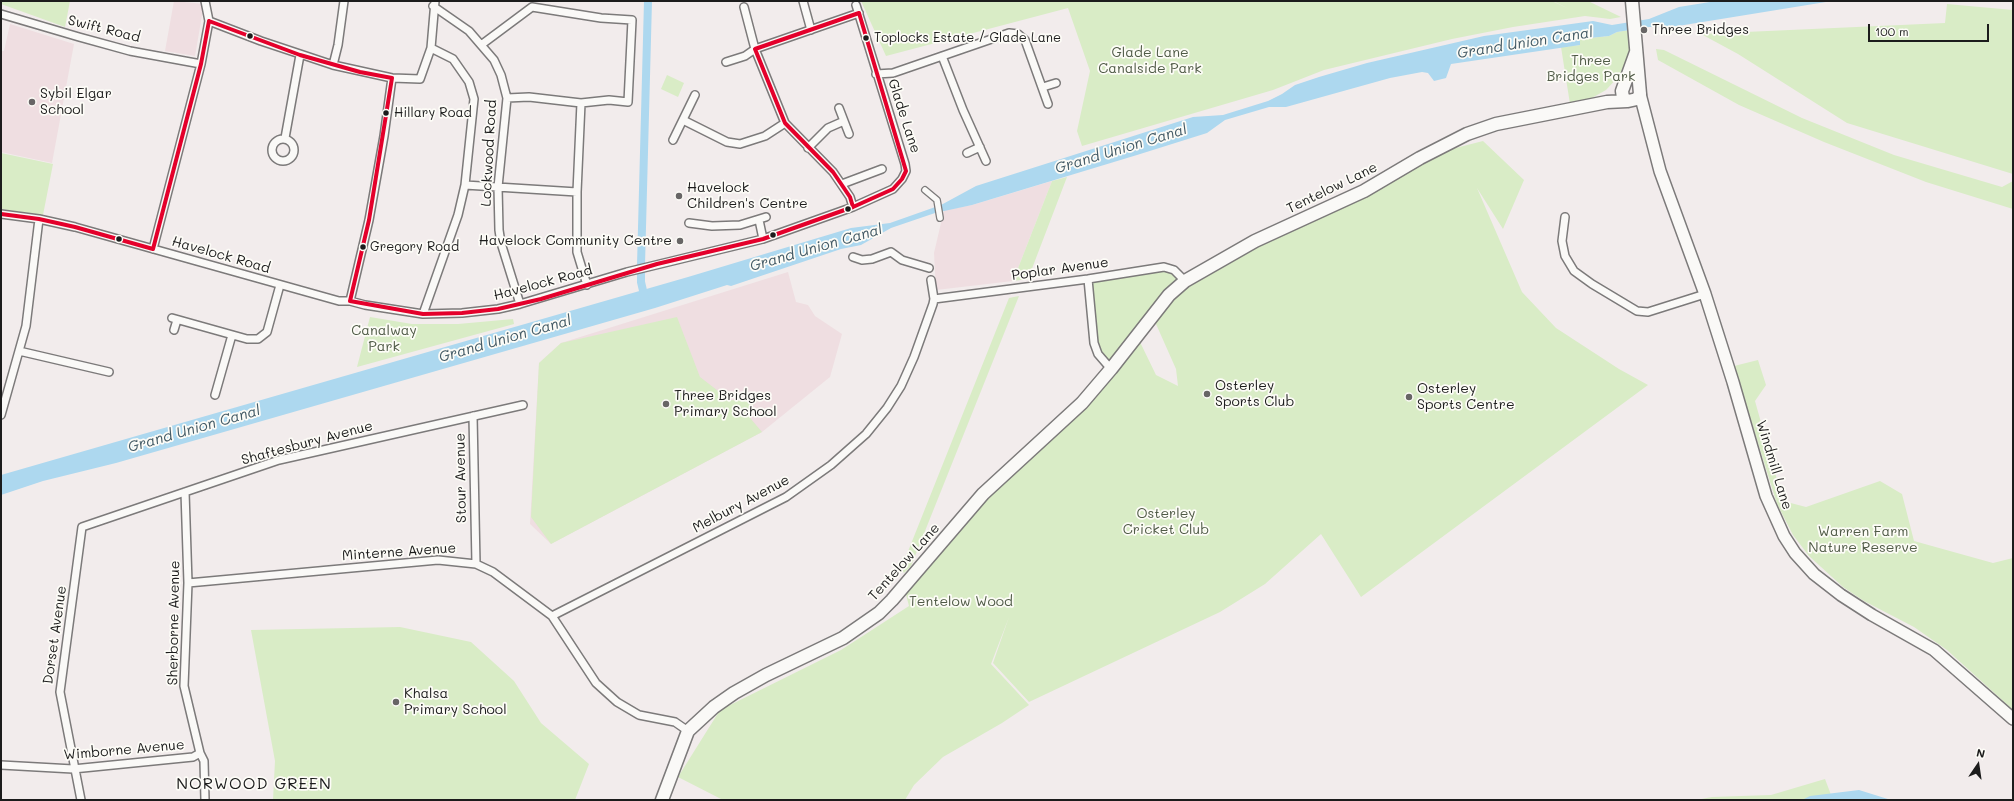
<!DOCTYPE html>
<html>
<head>
<meta charset="utf-8">
<style>
  body { margin:0 }
  #map { position:relative; width:2014px; height:801px; overflow:hidden; background:#f2ecec; font-family:Mali,sans-serif }
  canvas { display:block }
  .frame { position:absolute; inset:0; border:2px solid #1c1c1c; pointer-events:none }
  .north { position:absolute; left:1958px; top:745px; width:40px; height:40px; -webkit-text-stroke:3px #fdfcf7; paint-order:stroke; rotate:13deg; font-size:11px; font-weight:700; line-height:16px; text-align:center; color:#1c1c1c }
  .north::after { content:''; display:block; margin:auto; width:14px; height:18px; background:#1c1c1c; clip-path:polygon(50% 0,100% 100%,50% 72%,0 100%) }
  .scale { position:absolute; left:1868px; top:24px; width:121px; height:18px; box-sizing:border-box; border:2px solid #1c1c1c; border-top:0; padding-left:5px; font-size:12px; line-height:14px; white-space:nowrap; color:#1c1c1c; -webkit-text-stroke:3px #fdfcf7; paint-order:stroke }
</style>
</head>
<body>
<div id="map">
<canvas width="2014" height="801"></canvas>
<div class="frame"></div>
<div class="north">N</div>
<div class="scale">100 m</div>
</div>
<script>
const c = document.querySelector('canvas').getContext('2d');
c.lineJoin = 'round';
function fill(path, color) {
  c.fillStyle = color;
  c.fill(path, 'evenodd');
}
function shape(rows) {
  const path = new Path2D();
  for (const r of rows) {
    if (r.length === 3) {
      path.moveTo(r[0] + r[2], r[1]);
      path.arc(r[0], r[1], r[2], 0, 2 * Math.PI);
      continue;
    }
    path.moveTo(r[0], r[1]);
    for (let i = 2; i < r.length; i += 2) path.lineTo(r[i], r[i + 1]);
  }
  return path;
}
function strokePath(path, color, width, dash) {
  c.strokeStyle = color;
  c.lineWidth = width;
  c.lineCap = dash ? 'butt' : 'round';
  c.setLineDash(dash || []);
  c.stroke(path);
}
function write(font, color, halo, rows, align = 'center') {
  c.font = font + ' Mali,sans-serif';
  c.lineWidth = 3.5;
  c.setLineDash([]);
  c.textBaseline = 'middle';
  c.strokeStyle = halo;
  c.fillStyle = color;
  for (const [text, x, y, turn = 0] of rows) {
    c.save();
    c.translate(x, y);
    c.rotate((+turn || 0) * Math.PI / 180);
    c.textAlign = isNaN(turn) ? turn : align;
    if (halo) c.strokeText(text, 0, 0);
    c.fillText(text, 0, 0);
    c.restore();
  }
}
const built = shape([
  [174,1,204,4,195,56,165,51],
  [10,24,74,44,52,163,1,152,1,51,4,51],
  [1052,181,1013,281,936,290,934,253,944,210,972,205],
  [788,272,796,302,808,305,815,316,842,334,830,377,762,432,551,544,530,524,539,363,561,343]
]);
const green = shape([
  [1,1,70,1,65,27,1,4],
  [861,1,1552,1,1569,9,1553,1,1588,1,1621,17,1610,19,1585,16,1513,27,1452,39,1324,70,1273,90,1082,146,1077,131,1090,71,1068,8,886,56],
  [1947,4,2013,10,2013,174,1847,123,1738,54,1701,34,1945,23],
  [1629,30,1630,43,1627,63,1619,76,1606,90,1590,99,1570,104,1561,47,1580,45,1579,39,1609,36,1617,32],
  [1656,49,1664,50,1802,118,1894,155,2002,187,2013,181,2013,209,1926,182,1824,142,1739,105,1658,60],
  [667,75,684,83,678,97,661,89],
  [1483,141,1524,180,1503,229,1477,188,1522,292,1556,328,1619,369,1648,385,1361,597,1321,534,1265,584,1220,612,1029,702,993,663,1009,617,991,664,1029,705,1002,723,943,757,914,785,905,800,723,800,678,777,720,710,841,650,909,606,904,587,943,541,1087,405,1139,340,1156,375,1178,386,1176,369,1156,324,1156,315,1172,294,1253,248,1363,198,1444,151],
  [1,153,53,164,43,215,1,209],
  [1067,177,1028,279,1013,281,1052,181],
  [1164,267,1185,281,1111,369,1098,354,1088,279],
  [1019,296,911,566,904,573,901,569,1009,298],
  [370,317,412,324,458,324,513,319,514,324,357,367],
  [677,317,700,377,726,397,726,400,757,401,745,412,762,432,551,544,531,517,539,363,561,343],
  [1758,360,1766,385,1755,401,1783,501,1806,507,1880,481,1902,494,1914,541,1993,563,2013,558,2013,710,1947,650,1914,627,1864,601,1843,587,1809,556,1793,535,1777,504,1734,366],
  [400,627,471,642,514,681,541,723,589,764,575,800,273,800,275,761,251,630],
  [1825,779,1833,800,1696,800,1712,797,1771,795]
]);
const water = shape([
  [1716,1,1832,1,1678,26,1649,27,1617,32,1609,36,1580,39,1580,45,1451,64,1446,78,1434,81,1428,73,1422,72,1390,78,1286,107,1269,107,1225,120,1207,133,1137,155,972,205,935,213,891,228,861,245,841,249,731,286,727,285,655,308,116,463,43,481,1,495,1,475,688,277,851,228,890,223,941,205,976,186,1193,117,1223,115,1268,101,1282,94,1295,85,1319,77,1367,63,1484,36,1593,21,1612,25,1649,19,1679,7],
  [1859,790,1891,800,1802,800,1810,796]
]);
const canal = shape([
  [645,299,641,282,641,265,648,1]
]);
const pedestrian = shape([
  [925,190,937,200,940,218]
]);
const minor = shape([
  [803,1,811,30],
  [433,6,469,31,494,60,501,75,507,98,498,187,499,230,501,243,520,304],
  [744,7,755,49,785,123,833,172,850,197,853,207],
  [1,14,79,37,130,51,201,64],
  [209,21,261,41,333,65,392,78,420,79,431,48,435,1],
  [481,45,532,7,601,18,632,20,628,102,609,100,581,103],
  [942,56,963,110,986,161],
  [726,62,745,56,755,49,859,13],
  [333,65,338,45,344,1],
  [876,74,893,73,1009,33,1018,34,1025,40,1048,104],
  [1043,87,1056,83],
  [507,98,529,97,581,103,577,192,577,252,587,285],
  [839,108,849,134],
  [683,120,727,142,740,144,765,136,785,123],
  [285,138,300,55],
  [283,150,11],
  [673,140,695,95],
  [808,148,828,128,844,121],
  [967,153,980,147],
  [842,184,882,169],
  [465,185,577,192],
  [1,214,39,219,75,227,339,301,350,301,365,305,423,314,462,313,498,309,520,304,627,272,763,239,853,207,893,189,902,179,906,171,905,164,856,5],
  [1565,217,1562,241,1565,256,1574,271,1592,284,1637,311,1648,312,1705,294],
  [759,220,763,239],
  [689,223,712,226,740,225,766,217],
  [153,249,201,64,209,21,205,1],
  [853,257,862,260,872,259,891,252,902,260,929,268],
  [1088,279,1094,343,1098,354,1111,369],
  [934,299,1088,279,1164,267,1174,270,1185,281],
  [350,301,369,220,384,136,392,78],
  [423,314,458,215,465,185,474,99,469,82,453,59,431,48],
  [172,318,247,339,258,339,267,332,280,285],
  [174,330,177,320],
  [19,351,109,372],
  [215,395,232,335],
  [1,415,26,326,39,219],
  [473,416,476,564],
  [185,492,188,583,184,686,200,753,204,761,205,800],
  [188,583,438,560,476,564,493,572,552,616,596,683,617,702,639,715,675,722,688,731],
  [552,616,786,497,831,465,866,434,887,408,901,386,914,357,933,304,934,299,931,280],
  [1,765,73,769,193,757,200,753],
  [81,800,60,692,82,527,279,460,523,405]
]);
const secondary = shape([
  [1640,94,1660,171,1705,294,1733,382,1766,496,1784,536,1795,553,1814,574,1841,595,1872,615,1934,650,2013,719]
]);
const primary = shape([
  [1632,1,1640,94,1637,99,1628,101,1623,98,1622,91,1636,52],
  [662,800,688,731,714,707,734,693,766,675,843,638,879,613,892,600,983,494,1082,403,1111,369,1169,295,1185,281,1255,241,1364,191,1420,158,1467,134,1496,124,1607,102,1627,101]
]);
const bus1 = shape([
  [859,13,906,171,902,179,893,189,853,207,850,197,833,172,785,123,755,49,859,13],
  [209,21,300,55,360,72,392,78],
  [1,214,39,219,75,227,153,249],
  [153,249,201,64,209,21],
  [350,301,423,314,462,313,498,309,541,299,657,264,763,239,853,207],
  [350,301,369,220,392,78]
]);
const markers = [
  [1644,30,4,"#676565"],
  [250,36,3.5,"#1c1c1c"],
  [866,38,3.5,"#1c1c1c"],
  [32,102,4,"#676565"],
  [386,113,3.5,"#1c1c1c"],
  [679,196,4,"#676565"],
  [848,209,3.5,"#1c1c1c"],
  [773,235,3.5,"#1c1c1c"],
  [119,239,3.5,"#1c1c1c"],
  [680,241,4,"#676565"],
  [363,247,3.5,"#1c1c1c"],
  [1207,394,4,"#676565"],
  [1409,397,4,"#676565"],
  [666,404,4,"#676565"],
  [396,702,4,"#676565"]
];
const busNames = [
  ["Toplocks Estate / Glade Lane",874,38],
  ["Hillary Road",394,113],
  ["Gregory Road",370,247]
];
const streetNames = [
  ["Swift Road",104,29,14],
  ["Glade Lane",904,116,72],
  ["Lockwood Road",489,153,-87],
  ["Tentelow Lane",1332,188,-26],
  ["Havelock Road",221,255,16],
  ["Poplar Avenue",1060,269,-8],
  ["Havelock Road",543,283,-15],
  ["Shaftesbury Avenue",307,443,-15],
  ["Windmill Lane",1774,465,73],
  ["Stour Avenue",461,478,-91],
  ["Melbury Avenue",741,504,-28],
  ["Minterne Avenue",399,552,-4],
  ["Tentelow Lane",904,562,-48],
  ["Sherborne Avenue",174,623,-89],
  ["Dorset Avenue",55,635,-82],
  ["Wimborne Avenue",124,750,-5]
];
const poiNames = [
  ["Three Bridges",1652,30],
  ["Sybil Elgar",40,94],
  ["School",40,110],
  ["Havelock",687,188],
  ["Children's Centre",687,204],
  ["Havelock Community Centre",672,241,"right"],
  ["Osterley",1215,386],
  ["Sports Club",1215,402],
  ["Osterley",1417,389],
  ["Sports Centre",1417,405],
  ["Three Bridges",674,396],
  ["Primary School",674,412],
  ["Khalsa",404,694],
  ["Primary School",404,710]
];
const parkNames = [
  ["Glade Lane",1150,53],
  ["Canalside Park",1150,69],
  ["Three",1591,61],
  ["Bridges Park",1591,77],
  ["Canalway",384,331],
  ["Park",384,347],
  ["Osterley",1166,514],
  ["Cricket Club",1166,530],
  ["Warren Farm",1863,532],
  ["Nature Reserve",1863,548],
  ["Tentelow Wood",961,602]
];
const waterNames = [
  ["Grand Union Canal",1525,43,-9],
  ["Grand Union Canal",1121,149,-17],
  ["Grand Union Canal",816,248,-16],
  ["Grand Union Canal",505,339,-16],
  ["Grand Union Canal",194,429,-16]
];
const quarterNames = [
  ["NORWOOD GREEN",254,784]
];
fill(built, '#efdee1');
fill(green, '#d9ecc6');
fill(water, '#add8ef');
strokePath(canal, '#add8ef', 8);
strokePath(pedestrian, '#7c7a7a', 8);
strokePath(minor, '#7c7a7a', 10);
strokePath(secondary, '#7c7a7a', 14);
strokePath(primary, '#7c7a7a', 15);
strokePath(pedestrian, '#faf9f7', 5.5);
strokePath(minor, '#faf9f7', 7);
strokePath(secondary, '#faf9f7', 11);
strokePath(primary, '#faf9f7', 12);
strokePath(bus1, '#e4002b', 4);
for (const [x, y, r, color] of markers) {
  const dot = new Path2D();
  dot.arc(x, y, r, 0, 2 * Math.PI);
  c.fillStyle = color;
  c.fill(dot);
  strokePath(dot, '#fdfcf7', 1.5);
}
write('13px', '#1c1c1c', '#fdfcf7', busNames, 'left');
write('14px', '#1c1c1c', '#fdfcf7', streetNames);
write('14px', '#1c1c1c', '#fdfcf7', poiNames, 'left');
write('14px', '#4f5a46', '#fdfcf7', parkNames);
write('italic 15px', '#445b66', '#fdfcf7', waterNames);
c.letterSpacing = '1px';
write('16px', '#1c1c1c', '#fdfcf7', quarterNames);
c.letterSpacing = '0px';
</script>
</body>
</html>
